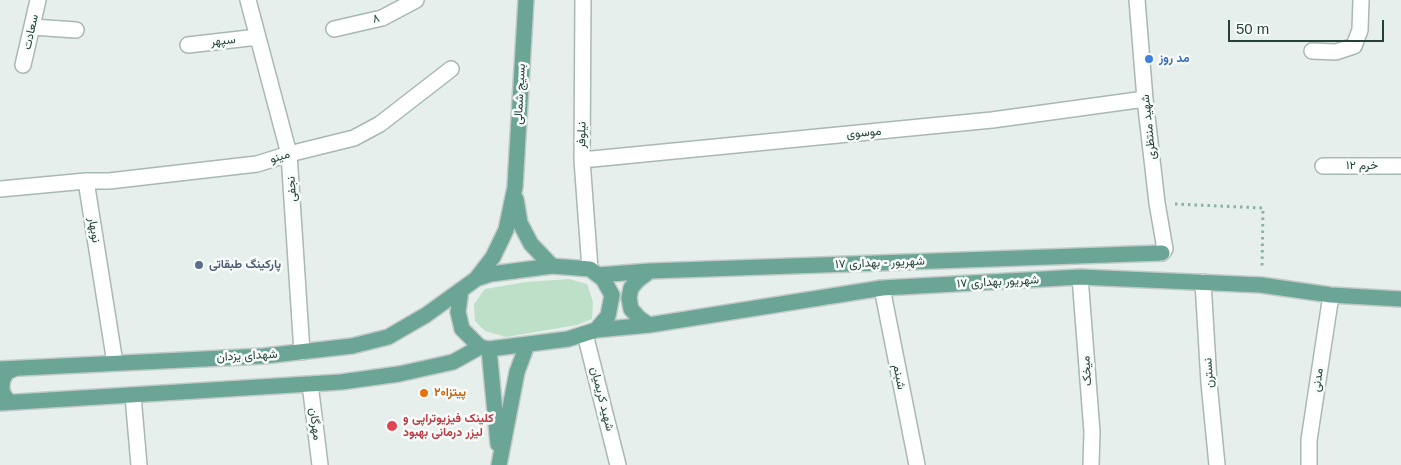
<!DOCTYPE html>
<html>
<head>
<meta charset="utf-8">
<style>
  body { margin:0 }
  #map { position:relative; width:1401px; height:465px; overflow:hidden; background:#e6efeb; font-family:Helvetica,sans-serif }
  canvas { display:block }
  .scale { position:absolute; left:1228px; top:20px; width:156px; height:22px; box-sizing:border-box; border:2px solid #24423a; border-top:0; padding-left:6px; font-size:15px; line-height:18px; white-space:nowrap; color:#24423a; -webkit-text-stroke:4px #f7fbf9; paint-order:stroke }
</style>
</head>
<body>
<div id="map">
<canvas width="1401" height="465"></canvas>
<div class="scale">50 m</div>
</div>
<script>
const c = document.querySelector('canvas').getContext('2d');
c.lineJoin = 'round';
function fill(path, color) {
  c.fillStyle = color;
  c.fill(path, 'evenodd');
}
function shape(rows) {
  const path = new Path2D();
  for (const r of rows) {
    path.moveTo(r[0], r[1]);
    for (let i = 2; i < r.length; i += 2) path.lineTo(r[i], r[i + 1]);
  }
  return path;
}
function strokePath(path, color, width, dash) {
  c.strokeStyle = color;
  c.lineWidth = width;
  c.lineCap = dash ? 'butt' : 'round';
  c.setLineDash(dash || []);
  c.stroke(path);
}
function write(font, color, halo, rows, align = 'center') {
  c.font = font + ' Helvetica,Vazirmatn,sans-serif';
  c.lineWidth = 5;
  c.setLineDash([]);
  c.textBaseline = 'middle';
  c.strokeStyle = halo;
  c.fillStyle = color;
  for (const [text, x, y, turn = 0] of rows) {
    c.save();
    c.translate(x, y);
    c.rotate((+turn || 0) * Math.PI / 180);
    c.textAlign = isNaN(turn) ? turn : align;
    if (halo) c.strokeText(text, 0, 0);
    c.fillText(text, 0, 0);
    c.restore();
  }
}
const green = shape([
  [569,279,587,284,593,302,592,319,577,325,506,337,485,331,475,321,474,304,485,289,526,282]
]);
const path = shape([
  [1175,204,1263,208,1262,269]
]);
const minor = shape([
  [248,0,289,154,302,352],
  [583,0,582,160,590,269],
  [1137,0,1145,99,1157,203,1165,249,1162,253],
  [32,27,76,30],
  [334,29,382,18,416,0],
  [188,45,258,37],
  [1312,51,1336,52,1354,46,1360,30,1361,0],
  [23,65,38,0],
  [582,160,992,120,1145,99],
  [1323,166,1401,166],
  [86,181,115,363],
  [0,189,86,181,109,181,257,164,289,154,354,138,380,124,451,69],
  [1080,277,1092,432,1091,465],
  [1203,282,1209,383,1217,465],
  [882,288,917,465],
  [585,334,618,465],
  [310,384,320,465],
  [133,396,139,465],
  [1309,465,1309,440,1331,295]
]);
const major = shape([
  [516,199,520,223,531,244,552,266],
  [552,266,590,269,603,279,612,295,608,316,596,330,568,339,489,349,480,347,462,329,458,312,461,290,476,279,491,274,552,266],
  [598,275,650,271,1162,253],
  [649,325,639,318,631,309,629,298,631,288,638,280,650,271],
  [596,330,649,325,882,288,1080,277,1261,285,1331,295,1401,299],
  [489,349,498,444],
  [0,369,264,356,352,346,388,337,426,315,476,279,493,257,506,230,515,187,526,0],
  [10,402,5,397,2,391,2,385,3,379,7,372,14,369],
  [0,403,341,382,399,374,453,362,480,347],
  [499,465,517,372,527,345]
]);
const markers = [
  [1149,59,5,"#3f7fe0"],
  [199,265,5,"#5c6f8a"],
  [424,393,5,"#e8710a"],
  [392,426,6,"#e0444e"]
];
const streetNames = [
  ["۸",376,19,-15],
  ["سعادت",31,32,-77],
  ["سپهر",223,41,-6],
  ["بسیج شمالی",520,94,-87],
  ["شهید منتظری",1149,127,-96],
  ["موسوی",864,133,-5],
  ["نیلوفر",582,135,-89],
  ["مینو",280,157,-17],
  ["خرم ۱۲",1362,166],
  ["نجفی",292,189,-94],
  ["نوبهار",94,230,81],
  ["۱۷ شهریور - بهداری",880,263,-2],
  ["۱۷ شهریور بهداری",998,282,-3],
  ["شهدای یزدان",247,356,-3],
  ["میخک",1087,371,-94],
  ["نسترن",1209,373,-94],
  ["شبنم",899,377,79],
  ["مدنی",1318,380,-82],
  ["شهید کریمیان",602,399,76],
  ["مهرگان",315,424,83]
];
const shopNames = [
  ["مد روز",1159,59]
];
const serviceNames = [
  ["پارکینگ طبقاتی",209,265]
];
const foodNames = [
  ["پیتزا۲۰",434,393]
];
const healthNames = [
  ["کلینک فیزیوتراپی و",403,419],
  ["لیزر درمانی بهبود",403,433]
];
fill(green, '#bfe0c8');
strokePath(minor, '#a8b8b2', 18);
strokePath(major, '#c2cac8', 18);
strokePath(path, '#86b3a5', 3, [2.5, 4]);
strokePath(minor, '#fff', 15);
strokePath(major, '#6aa596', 15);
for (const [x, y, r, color] of markers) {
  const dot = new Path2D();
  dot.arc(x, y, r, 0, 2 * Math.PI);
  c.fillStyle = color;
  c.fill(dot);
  strokePath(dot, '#f7fbf9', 2);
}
write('12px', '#24423a', '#f7fbf9', streetNames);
write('bold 12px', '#366cbe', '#f7fbf9', shopNames, 'left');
write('bold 12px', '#4e5e75', '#f7fbf9', serviceNames, 'left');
write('bold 12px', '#c56008', '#f7fbf9', foodNames, 'left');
write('bold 12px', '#be3a42', '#f7fbf9', healthNames, 'left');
</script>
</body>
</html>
